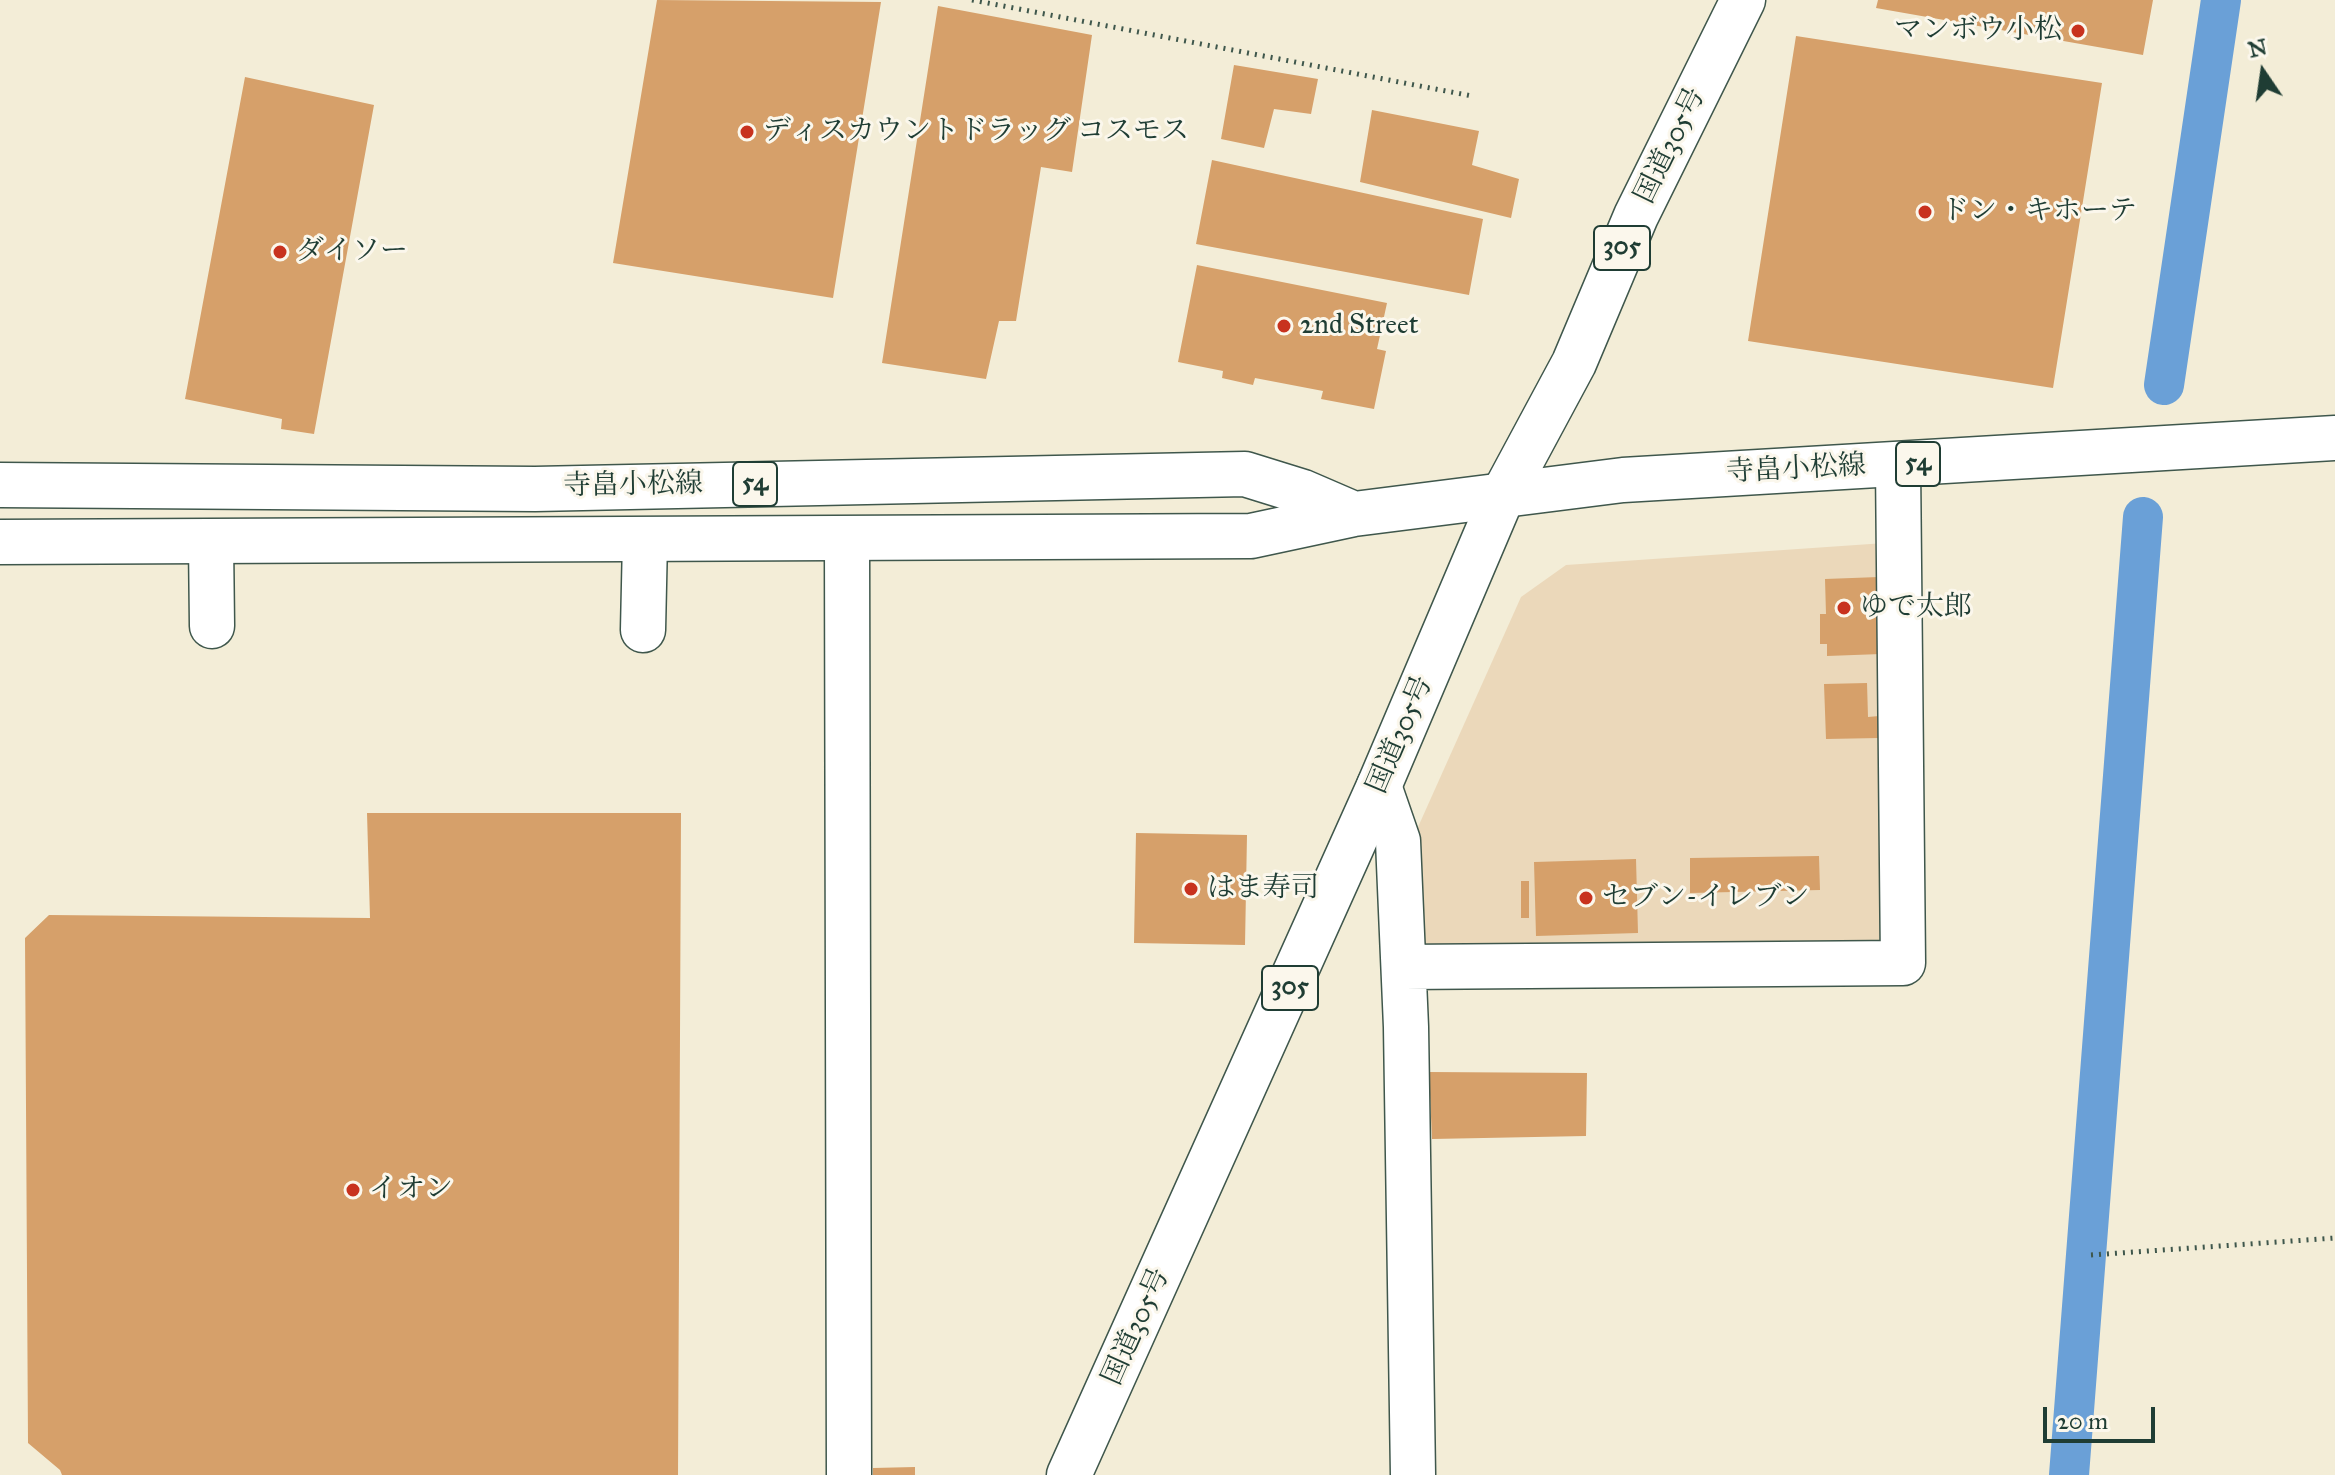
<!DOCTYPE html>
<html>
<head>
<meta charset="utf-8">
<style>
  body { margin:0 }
  #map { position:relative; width:2335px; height:1475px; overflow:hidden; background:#f3edd7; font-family:"IM FELL Great Primer",serif }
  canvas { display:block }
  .north { position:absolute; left:2223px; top:32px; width:80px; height:80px; -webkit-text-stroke:6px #fbf7ec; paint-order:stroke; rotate:347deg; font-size:22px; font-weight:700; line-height:32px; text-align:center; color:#1f3d34 }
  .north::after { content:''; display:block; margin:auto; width:28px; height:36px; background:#1f3d34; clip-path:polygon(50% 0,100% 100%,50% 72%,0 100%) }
  .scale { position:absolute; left:2043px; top:1407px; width:112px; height:36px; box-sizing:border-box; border:4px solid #1f3d34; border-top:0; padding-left:10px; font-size:24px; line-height:28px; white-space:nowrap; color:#1f3d34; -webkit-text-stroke:6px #fbf7ec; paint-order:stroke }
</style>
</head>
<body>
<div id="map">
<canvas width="2335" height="1475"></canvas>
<div class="north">N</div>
<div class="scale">20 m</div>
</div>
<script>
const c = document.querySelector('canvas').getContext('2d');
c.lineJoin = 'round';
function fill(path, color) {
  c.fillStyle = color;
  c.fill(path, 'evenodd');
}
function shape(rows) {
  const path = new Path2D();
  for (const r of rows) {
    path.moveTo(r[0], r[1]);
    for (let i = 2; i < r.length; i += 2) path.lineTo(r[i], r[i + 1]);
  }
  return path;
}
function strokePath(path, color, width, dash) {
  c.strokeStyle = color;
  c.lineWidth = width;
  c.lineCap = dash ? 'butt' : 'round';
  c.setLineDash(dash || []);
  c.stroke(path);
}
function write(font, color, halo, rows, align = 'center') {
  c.font = font + ' "IM FELL Great Primer","Noto Serif JP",serif';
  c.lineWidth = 6;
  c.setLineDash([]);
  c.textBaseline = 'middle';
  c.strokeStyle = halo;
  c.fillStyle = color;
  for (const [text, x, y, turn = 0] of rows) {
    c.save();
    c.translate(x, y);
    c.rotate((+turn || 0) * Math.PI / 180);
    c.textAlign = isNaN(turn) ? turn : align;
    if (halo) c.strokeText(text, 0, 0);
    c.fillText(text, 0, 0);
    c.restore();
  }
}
const built = shape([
  [1885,543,1888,932,1869,952,1419,955,1414,836,1521,597,1566,565]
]);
const canal = shape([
  [2164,385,2221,0],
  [2069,1475,2143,517]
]);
const building = shape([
  [657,0,881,2,833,298,613,263],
  [1878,0,2153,0,2143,55,1876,8],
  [938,6,1092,35,1072,172,1041,167,1016,321,999,321,986,379,882,363],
  [1796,36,2102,83,2053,388,1748,341],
  [1234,65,1318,79,1311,114,1274,109,1264,148,1221,139],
  [245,77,374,105,314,434,281,429,282,419,185,399],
  [1372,110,1479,131,1472,165,1519,179,1511,218,1360,182],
  [1212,160,1483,219,1469,295,1196,244],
  [1197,265,1387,303,1377,349,1386,351,1374,409,1321,399,1323,391,1255,378,1253,385,1222,378,1223,371,1178,362],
  [1879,577,1881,654,1827,656,1827,644,1820,644,1820,614,1826,614,1825,579],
  [1867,683,1868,717,1879,716,1879,738,1826,739,1824,684],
  [367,813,681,813,678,1475,62,1475,60,1470,28,1443,25,938,49,915,370,918],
  [1136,833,1247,835,1245,945,1134,943],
  [1819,856,1820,890,1690,893,1690,858],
  [1636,859,1638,933,1536,936,1534,862],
  [1521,881,1529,881,1529,918,1521,918],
  [1429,1072,1587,1073,1586,1136,1432,1139],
  [915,1467,915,1475,873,1475,873,1468]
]);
const path = shape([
  [972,0,1472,96],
  [2091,1255,2335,1238]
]);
const minor = shape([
  [847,540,849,1475],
  [211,542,212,626],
  [643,630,645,540],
  [1379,786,1398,841,1406,1027,1413,1475],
  [1404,967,1903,963,1898,465]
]);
const major = shape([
  [0,485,535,489,1245,474,1303,492,1354,514,1623,480,2335,438],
  [0,542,1251,536,1354,514]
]);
const highway = shape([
  [1069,1475,1379,786,1502,497,1574,363,1636,216,1743,0]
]);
const markers = [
  [2078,31,8,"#c8321e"],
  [747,132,8,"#c8321e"],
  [1925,212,8,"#c8321e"],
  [280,252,8,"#c8321e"],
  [1284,326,8,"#c8321e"],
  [1844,608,8,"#c8321e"],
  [1191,889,8,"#c8321e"],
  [1586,898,8,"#c8321e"],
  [353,1190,8,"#c8321e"]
];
const shields = [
  [1622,248,56],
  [1918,464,44],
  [755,484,44],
  [1290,988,56]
];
const shieldNames = [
  ["305",1622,248],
  ["54",1918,464],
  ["54",755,484],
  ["305",1290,988]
];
const poiNames = [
  ["マンボウ小松",2062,31,"right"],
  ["ディスカウントドラッグ コスモス",763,132],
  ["ドン・キホーテ",1941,212],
  ["ダイソー",296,252],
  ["2nd Street",1300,326],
  ["ゆで太郎",1860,608],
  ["はま寿司",1207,889],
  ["セブン-イレブン",1602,898],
  ["イオン",369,1190]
];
const streetNames = [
  ["国道305号",1671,146,-64],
  ["寺畠小松線",1796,470,-3],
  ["寺畠小松線",633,486,-1],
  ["国道305号",1401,735,-67],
  ["国道305号",1137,1327,-66]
];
fill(built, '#ebd8ba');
strokePath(canal, '#6aa0d7', 40);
fill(building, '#d6a06a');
strokePath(minor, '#3f574c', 47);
strokePath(major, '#3f574c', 47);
strokePath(highway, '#3f574c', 47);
strokePath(path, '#3f574c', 5, [2, 6]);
strokePath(minor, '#fff', 44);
strokePath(major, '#fff', 44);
strokePath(highway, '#fff', 44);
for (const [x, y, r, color] of markers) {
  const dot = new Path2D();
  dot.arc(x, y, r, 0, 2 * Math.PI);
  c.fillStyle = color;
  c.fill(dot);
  strokePath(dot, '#fbf7ec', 3);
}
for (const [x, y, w] of shields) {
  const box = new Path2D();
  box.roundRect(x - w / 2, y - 22, w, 44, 6);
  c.fillStyle = '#fbf7ec';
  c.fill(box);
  strokePath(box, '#1f3d34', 2);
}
write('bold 26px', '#1f3d34', null, shieldNames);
write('28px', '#1f3d34', '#fbf7ec', poiNames, 'left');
write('28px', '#1f3d34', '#fbf7ec', streetNames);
</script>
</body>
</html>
